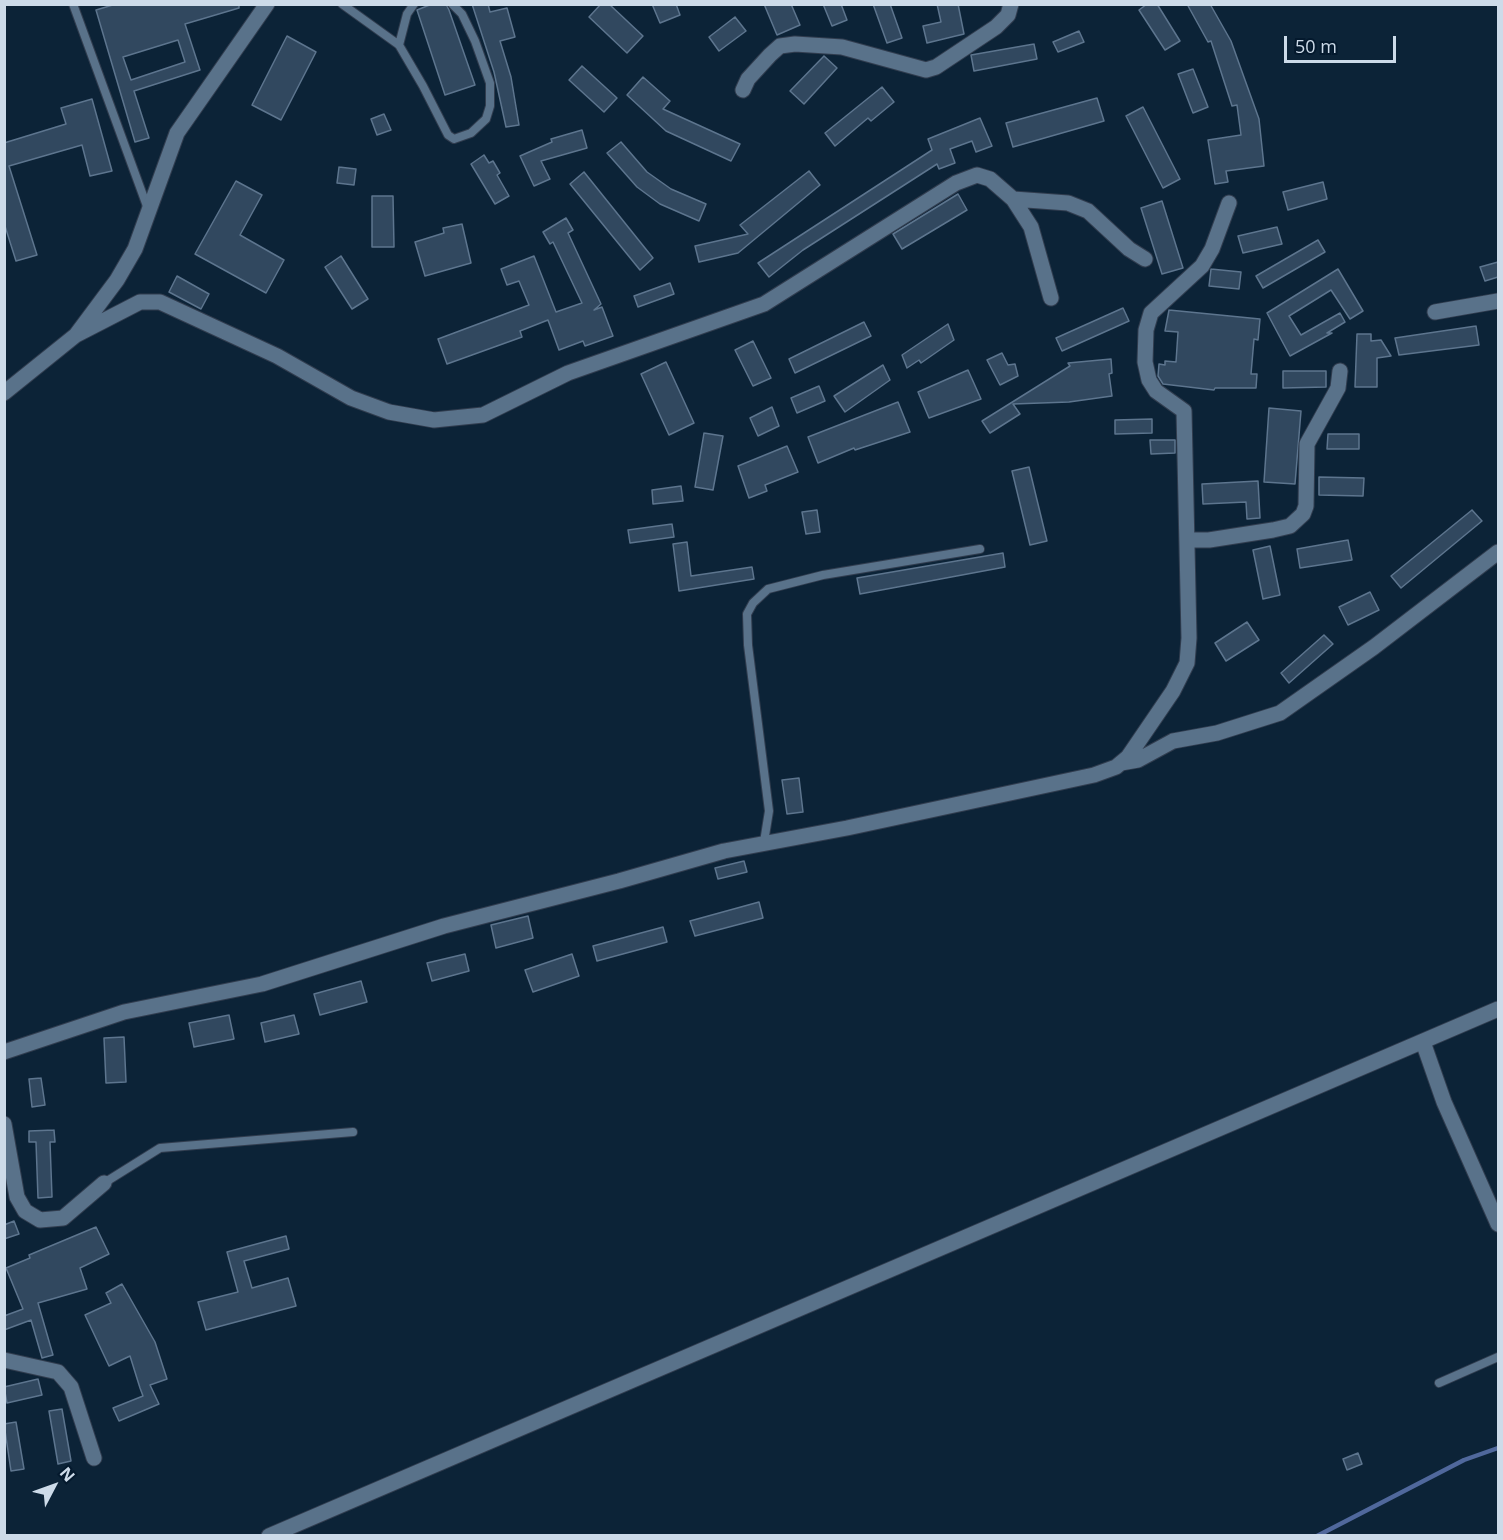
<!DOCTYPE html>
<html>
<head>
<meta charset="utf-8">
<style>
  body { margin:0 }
  #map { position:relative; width:1503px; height:1540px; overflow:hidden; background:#0c2337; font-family:"Open Sans",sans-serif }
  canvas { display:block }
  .frame { position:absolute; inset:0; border:6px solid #cddbe9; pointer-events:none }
  .north { position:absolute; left:24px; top:1456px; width:60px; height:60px; -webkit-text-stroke:4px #04192d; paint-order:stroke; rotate:49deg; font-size:16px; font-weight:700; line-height:24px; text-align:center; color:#cddbe9 }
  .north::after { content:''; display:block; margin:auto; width:21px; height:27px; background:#cddbe9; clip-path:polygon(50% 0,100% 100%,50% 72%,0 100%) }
  .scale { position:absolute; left:1284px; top:36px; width:112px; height:27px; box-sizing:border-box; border:3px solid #cddbe9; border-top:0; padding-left:8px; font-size:18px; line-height:21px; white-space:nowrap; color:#cddbe9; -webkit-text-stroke:4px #04192d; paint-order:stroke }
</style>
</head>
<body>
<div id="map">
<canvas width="1503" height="1540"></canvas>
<div class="frame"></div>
<div class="north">N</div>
<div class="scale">50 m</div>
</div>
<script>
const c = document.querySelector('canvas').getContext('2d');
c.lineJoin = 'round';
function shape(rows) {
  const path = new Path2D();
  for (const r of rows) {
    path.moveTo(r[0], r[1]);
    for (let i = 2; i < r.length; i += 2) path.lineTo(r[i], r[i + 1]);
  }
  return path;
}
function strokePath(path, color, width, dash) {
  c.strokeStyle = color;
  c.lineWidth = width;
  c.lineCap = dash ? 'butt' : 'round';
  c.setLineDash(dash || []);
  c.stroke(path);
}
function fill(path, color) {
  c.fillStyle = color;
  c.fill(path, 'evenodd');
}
const stream = shape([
  [1317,1536,1464,1460,1498,1448]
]);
const building = shape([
  [116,4,239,4,239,8,185,24,200,70,134,91,149,138,135,142,96,10,116,4],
  [178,40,185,62,131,80,123,57,178,40],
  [432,4,446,4,449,10,475,85,445,95,417,10,432,4],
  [472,4,488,4,490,12,507,8,515,37,500,41,511,77,519,125,506,127,494,72,472,4],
  [601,4,609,4,643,36,627,53,589,17,601,4],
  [652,4,676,4,680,15,660,23,652,4],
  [764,4,791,4,800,25,777,35,764,4],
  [823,4,841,4,847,20,832,26,823,4],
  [873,4,890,4,902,38,887,43,873,4],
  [937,4,958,4,964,34,927,43,923,26,941,22,937,4],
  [1147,4,1157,4,1180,41,1165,50,1139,10,1147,4],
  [1187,4,1210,4,1231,41,1259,119,1264,166,1226,171,1228,182,1215,184,1208,140,1241,135,1237,105,1232,106,1211,41,1208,42,1187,4],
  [735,17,746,31,719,51,709,37,735,17],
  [1079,31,1084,42,1058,52,1053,42,1079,31],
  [287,36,316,52,281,120,252,105,287,36],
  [1034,44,1037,59,974,71,971,55,1034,44],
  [824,56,837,68,804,104,790,91,824,56],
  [582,66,617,98,604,112,569,80,582,66],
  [1193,69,1208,107,1193,113,1178,74,1193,69],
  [643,77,670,101,663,109,740,144,731,161,666,131,627,95,643,77],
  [882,87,894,102,871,121,868,118,835,146,825,133,882,87],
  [1097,98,1104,121,1013,147,1006,123,1097,98],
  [92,99,112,171,90,176,82,145,9,166,37,255,16,261,4,223,4,143,66,124,61,108,92,99],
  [1143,107,1180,179,1163,188,1126,116,1143,107],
  [384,114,391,130,377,135,371,119,384,114],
  [980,118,992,146,976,152,972,141,950,149,955,163,939,169,937,164,803,250,769,277,758,263,932,150,928,139,980,118],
  [582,130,587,148,541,161,550,179,534,186,520,156,552,142,551,139,582,130],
  [621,142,647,172,671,189,706,204,699,221,660,204,637,187,607,153,621,142],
  [484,155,489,163,493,161,500,173,497,175,509,196,495,204,471,164,484,155],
  [339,167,356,169,354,185,337,183,339,167],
  [809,171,820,185,738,253,699,262,695,246,748,234,740,225,809,171],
  [584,172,653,258,640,270,570,184,584,172],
  [236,181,262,195,240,235,284,260,266,293,195,254,236,181],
  [1323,182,1327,199,1288,210,1283,192,1323,182],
  [958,194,967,210,902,249,893,234,958,194],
  [372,196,393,196,394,247,372,247,372,196],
  [1162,201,1183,268,1162,274,1141,208,1162,201],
  [566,218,573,230,568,233,601,304,594,310,602,307,613,336,585,346,583,341,559,350,548,320,520,331,522,337,447,364,438,339,529,305,519,281,507,285,501,269,534,256,556,312,582,303,553,242,550,244,543,232,566,218],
  [462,224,471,263,425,276,415,242,444,233,443,228,462,224],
  [1277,227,1282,244,1243,253,1238,236,1277,227],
  [1318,240,1325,252,1263,288,1256,276,1318,240],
  [341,256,368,299,352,309,325,267,341,256],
  [1498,262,1498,277,1485,281,1480,267,1498,262],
  [1211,269,1241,272,1239,289,1209,286,1211,269],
  [1338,269,1363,311,1350,319,1331,290,1289,316,1301,335,1340,313,1345,322,1327,333,1332,333,1290,356,1267,313,1338,269],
  [177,276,209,294,201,309,169,292,177,276],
  [670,283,674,294,638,307,634,296,670,283],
  [1123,308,1129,321,1062,351,1056,338,1123,308],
  [1169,310,1260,319,1258,340,1254,339,1251,374,1257,374,1256,388,1215,388,1214,390,1163,384,1158,376,1159,364,1165,365,1165,361,1176,362,1178,332,1165,331,1169,310],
  [864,322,871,336,795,373,789,359,864,322],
  [948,324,954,340,921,363,919,360,907,368,902,355,948,324],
  [1476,326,1479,345,1399,355,1395,338,1476,326],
  [1357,334,1371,334,1371,341,1381,340,1391,356,1377,358,1377,387,1355,387,1357,334],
  [753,341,771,378,753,386,735,350,753,341],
  [1002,353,1008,365,1015,364,1018,376,1000,385,987,360,1002,353],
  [1111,359,1112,373,1109,374,1112,396,1069,402,1013,404,1020,414,990,433,982,421,1070,366,1068,363,1111,359],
  [666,362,694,423,669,435,641,374,666,362],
  [883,365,890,380,845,412,834,396,883,365],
  [968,370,981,399,929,418,918,392,968,370],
  [1283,371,1326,371,1326,387,1283,388,1283,371],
  [819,386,825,401,797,413,791,398,819,386],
  [898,402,910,432,855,450,854,448,818,463,808,437,898,402],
  [772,407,779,426,758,436,750,418,772,407],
  [1269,408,1301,411,1295,484,1264,482,1269,408],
  [1152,419,1152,433,1115,434,1115,420,1152,419],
  [704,433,723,436,713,490,695,487,704,433],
  [1328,434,1359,434,1359,449,1327,449,1328,434],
  [1150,440,1175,440,1175,453,1151,454,1150,440],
  [787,446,798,472,765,485,767,491,749,498,738,466,787,446],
  [1029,467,1047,541,1030,545,1012,471,1029,467],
  [1319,477,1364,478,1363,496,1319,495,1319,477],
  [1258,481,1260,518,1247,519,1246,502,1203,504,1202,484,1258,481],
  [681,486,683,501,653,504,652,490,681,486],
  [817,510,820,532,806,534,802,512,817,510],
  [1472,510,1482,521,1401,588,1391,576,1472,510],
  [672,524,674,537,630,543,628,530,672,524],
  [1348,540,1352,560,1300,568,1297,549,1348,540],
  [687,542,691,576,752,567,754,579,679,591,673,544,687,542],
  [1270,546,1280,595,1263,599,1253,550,1270,546],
  [1003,553,1005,567,860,594,857,578,1003,553],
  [1370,592,1379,610,1348,625,1339,607,1370,592],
  [1247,622,1259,640,1226,661,1215,643,1247,622],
  [1324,635,1333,644,1289,683,1281,673,1324,635],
  [799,778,803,812,787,814,782,780,799,778],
  [744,861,747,872,718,879,715,868,744,861],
  [759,902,763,918,695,936,690,921,759,902],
  [528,916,533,938,496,948,491,925,528,916],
  [663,927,667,942,597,961,593,946,663,927],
  [465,954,469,971,432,981,427,963,465,954],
  [572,954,579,976,533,992,525,970,572,954],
  [361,981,367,1002,320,1015,314,994,361,981],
  [229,1015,234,1039,194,1047,189,1023,229,1015],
  [294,1015,299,1034,265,1042,261,1023,294,1015],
  [124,1037,126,1082,106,1083,104,1038,124,1037],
  [41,1078,45,1105,32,1107,29,1079,41,1078],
  [54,1130,55,1142,50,1142,52,1197,38,1198,36,1142,29,1142,29,1131,54,1130],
  [14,1221,19,1234,4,1239,4,1225,14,1221],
  [96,1227,109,1254,80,1268,87,1289,38,1303,53,1355,42,1358,31,1320,4,1330,4,1316,23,1309,6,1268,30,1258,29,1255,96,1227],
  [286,1236,289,1249,244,1261,252,1288,288,1278,296,1306,206,1330,198,1302,238,1292,227,1252,286,1236],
  [122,1284,155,1342,167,1379,150,1385,159,1404,119,1421,113,1408,143,1396,140,1388,130,1356,109,1366,85,1315,111,1303,106,1293,122,1284],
  [38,1379,42,1395,7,1403,4,1387,38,1379],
  [62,1409,71,1461,58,1464,49,1411,62,1409],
  [16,1422,24,1469,11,1471,4,1424,16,1422],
  [1358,1453,1362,1464,1347,1470,1343,1459,1358,1453]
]);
const lane = shape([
  [73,4,148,209],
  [342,4,399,45,423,86,448,135,454,139,471,133,486,119,490,106,490,83,475,41,462,14,452,4],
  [399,45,407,14,414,4],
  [764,842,769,811,748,645,747,614,753,603,768,589,823,575,980,549],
  [104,1183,160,1148,353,1132],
  [1439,1383,1498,1357]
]);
const street = shape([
  [743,90,748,79,770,55,780,46,795,44,842,47,926,70,936,67,996,27,1008,15,1011,4],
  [1013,199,1068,203,1088,211,1129,249,1145,259],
  [1435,312,1498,301],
  [76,335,140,302,160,302,277,356,351,398,389,412,434,420,483,415,568,373,764,304,956,183,977,175,990,179,1013,199,1031,227,1051,298],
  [4,393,76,335,117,280,135,249,177,133,267,4],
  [1189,540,1209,540,1273,530,1290,526,1303,514,1306,506,1307,444,1338,388,1340,371],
  [1121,763,1138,760,1173,741,1217,733,1280,713,1374,647,1498,552],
  [1423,1042,1444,1102,1498,1224],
  [4,1052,124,1012,262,984,444,926,619,881,724,851,847,828,1094,775,1116,767,1128,757,1173,691,1187,663,1189,638,1184,411,1156,391,1149,380,1145,362,1146,330,1151,313,1202,266,1212,249,1229,203],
  [4,1124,17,1197,25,1211,40,1220,63,1218,104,1183],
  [4,1360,58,1372,71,1387,94,1458],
  [269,1536,1498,1009]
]);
strokePath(stream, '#50689c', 4.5);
fill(building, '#31485f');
strokePath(building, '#5d758e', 1.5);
strokePath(lane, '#313d4f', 10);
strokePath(street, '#313d4f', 17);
strokePath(lane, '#59728a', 8);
strokePath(street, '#59728a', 15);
</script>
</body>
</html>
